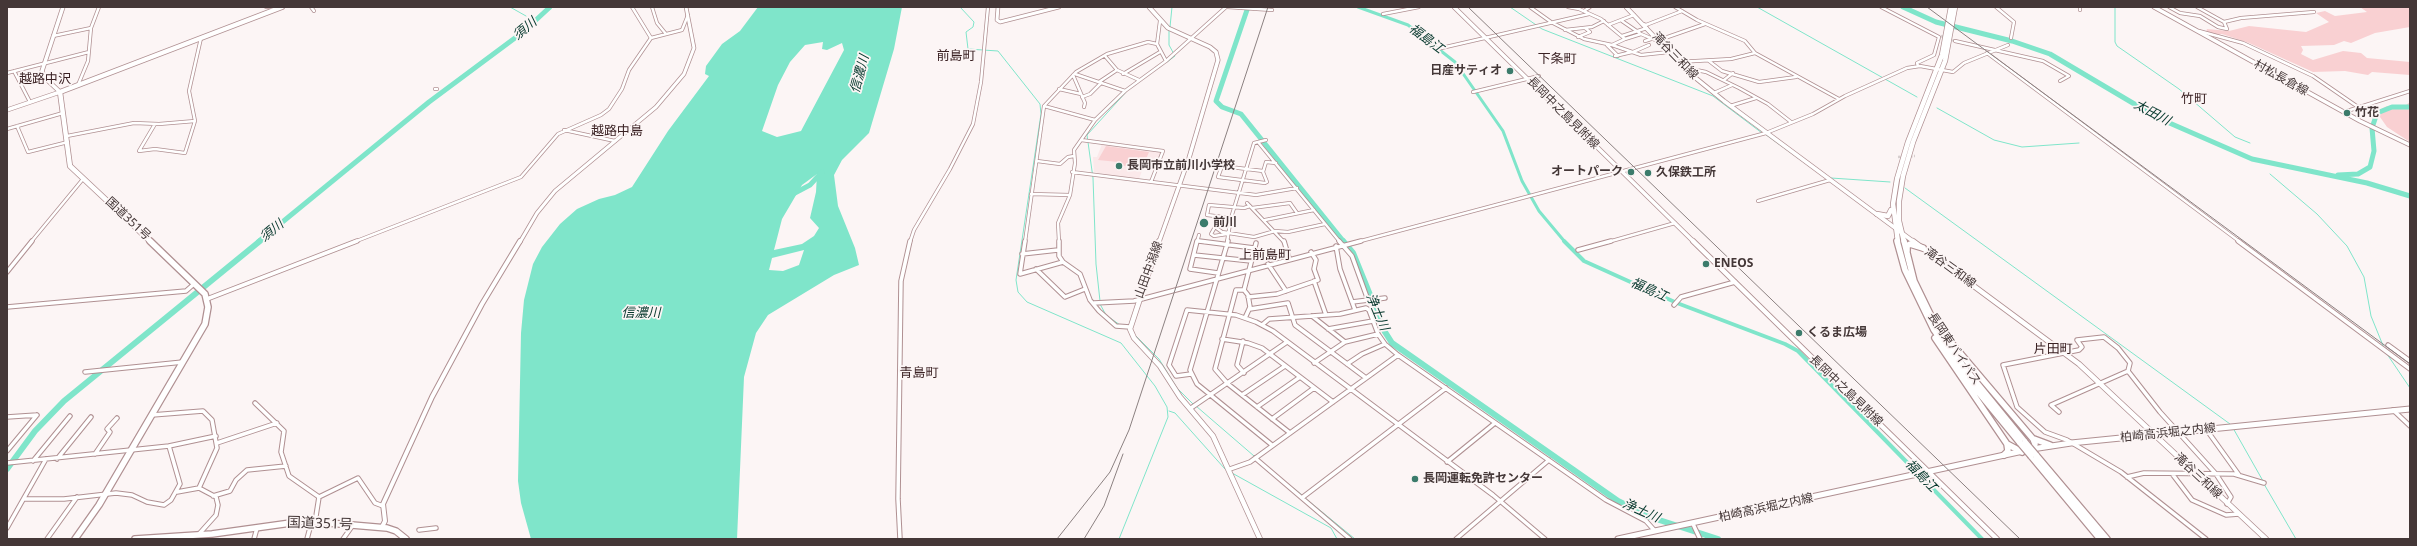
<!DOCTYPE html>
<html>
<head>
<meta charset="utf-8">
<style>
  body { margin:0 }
  #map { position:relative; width:2417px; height:546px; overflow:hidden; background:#fcf5f5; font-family:"Noto Sans",sans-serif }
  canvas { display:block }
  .frame { position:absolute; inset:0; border:8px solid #443737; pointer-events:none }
</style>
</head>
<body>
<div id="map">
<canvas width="2417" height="546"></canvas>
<div class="frame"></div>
</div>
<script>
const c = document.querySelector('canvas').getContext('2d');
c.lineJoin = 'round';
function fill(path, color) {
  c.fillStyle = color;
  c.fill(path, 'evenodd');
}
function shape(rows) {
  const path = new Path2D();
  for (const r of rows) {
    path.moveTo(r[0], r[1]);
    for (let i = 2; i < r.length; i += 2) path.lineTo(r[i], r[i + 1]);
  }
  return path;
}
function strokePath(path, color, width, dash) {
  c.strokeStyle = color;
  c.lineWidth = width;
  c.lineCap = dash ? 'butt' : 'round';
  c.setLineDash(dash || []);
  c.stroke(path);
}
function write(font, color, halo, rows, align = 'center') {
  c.font = font + ' "Noto Sans","Noto Sans JP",sans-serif';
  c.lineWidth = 3.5;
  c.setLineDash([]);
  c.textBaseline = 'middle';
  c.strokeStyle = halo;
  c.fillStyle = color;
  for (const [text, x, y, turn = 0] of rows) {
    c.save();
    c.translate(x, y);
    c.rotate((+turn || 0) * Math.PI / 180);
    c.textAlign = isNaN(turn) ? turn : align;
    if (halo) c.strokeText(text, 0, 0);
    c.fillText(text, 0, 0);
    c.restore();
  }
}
const built = shape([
  [1102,144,1160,152,1161,153,1158,161,1146,160,1139,179,1109,175,1094,172,1093,157,1097,157]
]);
const green = shape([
  [2360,7,2410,7,2410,27,2375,33,2351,43,2344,41,2334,45,2301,46,2303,50,2301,54,2313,60,2343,51,2361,53,2367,58,2410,62,2410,75,2372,72,2368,75,2345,71,2313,72,2249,43,2222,34,2216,35,2206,32,2207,29,2229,31,2249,26,2306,32,2329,22,2316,13,2325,11,2335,16,2367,12],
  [2410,102,2410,142,2387,127,2380,117,2373,113,2387,106,2406,105],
  [1106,146,1149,152,1146,159,1135,158,1133,162,1125,166,1117,165,1118,162,1098,160]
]);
const water = shape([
  [758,7,902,7,894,49,869,133,842,160,834,175,838,206,855,248,859,265,834,275,768,315,756,333,744,377,737,539,531,539,521,503,518,481,521,333,524,300,533,264,542,247,560,224,577,209,599,199,615,195,632,187,668,131,709,76,705,74,706,66,722,44,740,31],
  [823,42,822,49,827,50,842,43,844,50,801,131,777,137,762,131,778,85,790,62,805,45],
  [817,174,816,192,810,218,819,228,814,236,802,244,774,250,782,219,802,185],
  [804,250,799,265,783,271,769,270,772,258]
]);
const stream = shape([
  [510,7,526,16],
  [960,7,974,22,973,27,966,32,968,49,998,51,1040,104,1041,114,1016,280,1018,292,1027,302,1121,343,1155,386,1167,407,1168,417,1119,539],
  [1510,7,1542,29,1713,96,1762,133],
  [1757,7,1917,97],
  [2115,7,2115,42,2117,46,2179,89,2235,137,2250,143],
  [1170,27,1172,7],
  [1167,62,1175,56,1169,45,1169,30],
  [1937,108,1994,140,2022,147,2079,143],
  [1765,134,1824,177],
  [2270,174,2317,214,2347,246,2364,277,2371,316,2384,348],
  [1831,178,1890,182],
  [1905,188,2230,424],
  [1100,301,1096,264,1093,178,1087,135,1127,91],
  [1100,304,1106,315,1120,325],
  [1134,334,1159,359,1177,388,1193,404],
  [2387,354,2410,388],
  [1196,406,1254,456],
  [1169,411,1175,413,1225,469],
  [2233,428,2263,481],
  [1232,473,1331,528,1337,539],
  [2264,484,2296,539],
  [1292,487,1302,495],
  [1305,498,1355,539]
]);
const canalFar1 = shape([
  [1358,7,1408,25,1455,62,1503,131,1522,181,1539,211,1565,242]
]);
const canal = shape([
  [1564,241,1584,261,1677,303,1785,344,1798,351,1982,539]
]);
const riverFar1 = shape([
  [1248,7,1216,101,1222,107,1241,114,1344,242],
  [1903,7,1936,22,2012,41,2050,54,2158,118,2252,159,2367,183,2410,196],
  [2338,175,2358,174,2370,167,2374,151,2372,128,2377,113,2392,107,2410,107],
  [793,194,810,185,822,172],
  [258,242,429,102,523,32,550,7]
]);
const river = shape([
  [1343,241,1353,253,1385,332,1392,343,1618,501,1650,517,1718,539],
  [7,469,35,431,64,401,260,241]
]);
const minorTunnel = shape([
  [1941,36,1955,41],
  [1898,157,1915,156]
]);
const minorFar1 = shape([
  [266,7,274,7],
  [311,7,314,11],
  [632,7,651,38],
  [652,7,657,23,666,34],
  [1227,7,1272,10],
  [1530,7,1551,22,1584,39,1612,45,1641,55,1669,52],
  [1568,7,1579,9,1601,19,1625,39,1612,45],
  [1675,7,1697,20,1745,41,1755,53,1839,99],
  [1881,7,1939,37,1934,55,1917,63,1918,66],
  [1996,7,2014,22,2011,38],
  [2080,7,2080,10],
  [2169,7,2180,13,2200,16,2218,27,2227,29,2224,22,2197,7],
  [1584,11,1590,7],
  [1383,14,1419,7],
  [1160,21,1157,44,1166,61],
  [1622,21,1641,34,1660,42],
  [2224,22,2241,18,2314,12],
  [1643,24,1646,25,1682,11],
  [1608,25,1634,15],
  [1565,30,1592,27,1604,21],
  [2199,31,2243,43,2313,76,2358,107],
  [53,36,91,28],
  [1622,36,1647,28],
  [1578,37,1590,32,1585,28],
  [1625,39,1641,34],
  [1659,40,1705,24],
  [1645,41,1651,39],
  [1955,41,2043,61,2069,76,2060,81],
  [1607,45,1618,56],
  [1437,49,1589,14],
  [1633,52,1649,45],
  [1987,53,2240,242],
  [1105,56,1117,70,1139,80],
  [1615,56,1632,52],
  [1709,61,1722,71,1759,82,1796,77],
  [1678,62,1731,59,1755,53],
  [1682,67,1706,72,1739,88,1768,104,1791,122],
  [14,71,30,102],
  [7,73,89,52],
  [1075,74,1125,91],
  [1123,74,1160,52],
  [1073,75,1085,103,1084,107],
  [1724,80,1733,73],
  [1099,82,1117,70],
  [78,85,88,61,91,28,99,7],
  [435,89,437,89],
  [1059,89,1081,94],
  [1473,92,1539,76],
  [1714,93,1732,85],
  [1082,97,1090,94,1101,83],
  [1044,106,1095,120],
  [1730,106,1756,98],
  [2344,112,2410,91],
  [155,124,139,151,155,149,185,153,195,121,189,91,201,38],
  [17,126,28,152,68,142],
  [7,129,63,113],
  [564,130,615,141],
  [67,136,134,123,159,124,195,121],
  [1081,140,1163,151,1151,182],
  [1258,142,1340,242],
  [1037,161,1060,164,1068,157,1074,156],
  [1263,171,1222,166,1218,177,1265,183,1267,182,1263,172,1266,162,1276,163],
  [1072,172,1256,195,1297,188],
  [1031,194,1070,195],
  [1758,201,1830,180],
  [1247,203,1284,242],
  [1252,208,1290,203,1297,213],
  [1231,218,1207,215,1209,205,1244,208,1250,206],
  [1265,220,1314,210],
  [1227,234,1214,236,1211,234,1215,227,1222,232,1254,237,1275,231,1288,232,1325,224],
  [1199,241,1205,242],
  [31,242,83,179],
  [354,242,521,177,558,134,601,115,609,109,622,89,629,70,651,38,682,30,688,15],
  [910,242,914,230,950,169,973,124,981,82,988,7],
  [1025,242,1044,106,1076,72,1107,54,1148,42,1157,44],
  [1059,242,1058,223,1070,195,1075,163,1074,150,1095,120,1125,91,1166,61,1226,7],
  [1197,242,1199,235],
  [1227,242,1231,218,1254,143,1266,140],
  [1357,242,1766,133,1813,114,1845,96,1907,68,1920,66,1953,72,1964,63,2008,45],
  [1608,242,1675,223]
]);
const minor = shape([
  [1025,241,1020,274,1063,262],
  [1059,241,1059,256,1063,262,1080,274,1090,300,1099,311,1116,326,1130,327],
  [1197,241,1190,269,1218,273],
  [1199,241,1254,248],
  [1228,241,1190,370,1197,384,1272,445],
  [1284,241,1289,258],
  [1339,241,1352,256,1368,300],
  [2238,241,2410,369],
  [1336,246,1340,269,1355,310],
  [1578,250,1611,241],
  [1022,254,1058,250],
  [1194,255,1251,261],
  [1268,264,1286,291],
  [1036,269,1065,297,1085,289],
  [7,272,32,241],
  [1314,281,1326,315],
  [1244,290,1236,290,1215,369,1228,384,1290,433],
  [1248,297,1277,294,1318,280,1314,269,1316,260,1311,252],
  [207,299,357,241],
  [1352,302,1385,298],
  [1094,303,1134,301,1361,241],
  [1674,305,1681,297,1735,282],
  [7,307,186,291,194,284],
  [1250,309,1288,303,1295,325,1366,378],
  [1312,316,1345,342],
  [1245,318,1250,307,1248,295,1244,290,1256,243],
  [1262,325,1269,319,1340,314,1366,308,1369,310,1378,334,1385,344,1398,355,1606,500,1646,521,1655,531],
  [1328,329,1373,321],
  [1222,339,1248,343,1262,348,1333,402],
  [1243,341,1237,365,1244,373],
  [2388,345,2410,361],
  [1314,363,1345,342,1378,334],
  [1347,364,1362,354,1385,344],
  [2128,371,2160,412,2216,474,2231,497,2227,504],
  [85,372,183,362],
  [1191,374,1176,376,1169,365,1187,310,1236,315,1256,322,1273,331,1493,495,1545,539],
  [1242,395,1285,366],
  [255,403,284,431,281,452,289,476,319,497],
  [1257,407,1300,377],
  [1191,408,1287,342],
  [2393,410,2410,426],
  [2059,412,2051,405,2128,371,2130,363,2118,348,2104,337,2077,340,2082,347,2079,350,2003,365,2017,407,2045,432,2067,440,2121,472,2206,539],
  [152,415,203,411,212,420,217,448,199,488],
  [7,417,37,415],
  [1272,419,1314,388],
  [2206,429,2239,475],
  [217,443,277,423],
  [7,451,37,415],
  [95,454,110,432,107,429,117,418],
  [1255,458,1350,539],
  [57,459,91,417],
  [33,461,70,416],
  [1447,462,1495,423],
  [7,463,169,446,216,436],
  [1230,469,1250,462,1398,355],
  [2173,475,2192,500,2226,515,2239,514],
  [2127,477,2144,473,2234,474,2264,483],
  [177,492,199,488,216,497,218,505,216,515,199,534],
  [213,496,230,491,236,480,247,470,286,466],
  [319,497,358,478,375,503,383,506],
  [1303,497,1446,388],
  [24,499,64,499,116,493,132,495,147,502,164,505,171,500,180,484,169,446],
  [1693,524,1700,539],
  [7,528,46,459],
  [419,530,436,528],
  [47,539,77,497],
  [254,539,257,528],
  [307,539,311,524,316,516,319,497],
  [343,539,353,525],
  [900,539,898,499,901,281,910,241],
  [1456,539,1549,460]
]);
const tertiaryFar1 = shape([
  [998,7,997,20,1000,22,1059,7],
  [520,242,537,213,555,191,656,107,684,74,694,48,686,7]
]);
const tertiary = shape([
  [382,527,385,521,383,504,432,397,482,304,520,241]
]);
const secondaryFar1 = shape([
  [1149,7,1168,28,1210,47,1216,52,1218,60,1189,158,1159,242],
  [1454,7,1694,242],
  [1626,7,1687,71,1724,101,1914,242],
  [2154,7,2360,121,2410,145],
  [60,92,44,77,42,71,63,7],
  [7,110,60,92]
]);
const secondary = shape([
  [1159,241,1130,329,1134,338,1160,366,1180,397,1213,436,1260,539],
  [1693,241,1997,539],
  [1913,241,2079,364,2266,539]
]);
const primary = shape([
  [2032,449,2071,443,2410,409],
  [1618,539,2023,451]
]);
const trunkFar1 = shape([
  [1877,214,1888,216,1891,210],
  [151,242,70,166,60,92,282,7],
  [1898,242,1893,204,1897,179,1908,142,1942,55,1951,7],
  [1904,242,1899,221,1899,201,1903,176,1913,142,1945,61,1955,7]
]);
const trunk = shape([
  [1897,241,1905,270,1934,330,1970,382,2020,443],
  [1904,241,1914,281,1931,316,1963,366,2025,442],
  [1907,251,1907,246,1910,244,1923,248],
  [1935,338,2007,444,2008,451,2004,455],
  [1949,340,2033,439,2035,444,2033,449],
  [2034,439,2050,445],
  [2007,444,2022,452],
  [2036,455,2107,539],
  [2031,456,2100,539],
  [75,539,99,505,205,324,208,307,205,294,150,241],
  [135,539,212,534,305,521,387,528,396,531,406,539]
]);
const rail = shape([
  [1468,7,2020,539],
  [1927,7,2410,364],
  [1057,539,1110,472,1129,430,1268,7],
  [1084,539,1104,506,1123,454]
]);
const trunkBridge = shape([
  [2025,442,2036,455],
  [2020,443,2031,456]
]);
const markers = [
  [1510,71,4,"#3b7b6b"],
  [2347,113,4,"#3b7b6b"],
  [1119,166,4,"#3b7b6b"],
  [1631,172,4,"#3b7b6b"],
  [1648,173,4,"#3b7b6b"],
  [1204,223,5,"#3b7b6b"],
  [1706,264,4,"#3b7b6b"],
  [1799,333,4,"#3b7b6b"],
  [1415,479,4,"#3b7b6b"]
];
const streetNames = [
  ["滝谷三和線",1675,56,46],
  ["村松長倉線",2281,78,29],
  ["長岡中之島見附線",1563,113,45],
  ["国道351号",128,219,43],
  ["滝谷三和線",1950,268,36],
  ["山田中潟線",1149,270,-70],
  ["長岡東バイパス",1954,349,56],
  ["長岡中之島見附線",1846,391,44],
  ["柏崎高浜堀之内線",2168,433,-6],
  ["滝谷三和線",2198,476,43],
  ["柏崎高浜堀之内線",1766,508,-12]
];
const poiNames = [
  ["日産サティオ",1502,71,"right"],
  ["竹花",2355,113],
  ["長岡市立前川小学校",1127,166],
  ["オートパーク",1623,172,"right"],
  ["久保鉄工所",1656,173],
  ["前川",1213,223],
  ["ENEOS",1714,264],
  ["くるま広場",1807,333],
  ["長岡運転免許センター",1423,479]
];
const waterNames = [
  ["須川",525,29,-40],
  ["福島江",1426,39,37],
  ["信濃川",860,74,-75],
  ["太田川",2152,113,28],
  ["須川",272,231,-39],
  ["福島江",1649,290,24],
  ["浄土川",1377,312,67],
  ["信濃川",641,313],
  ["福島江",1921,476,46],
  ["浄土川",1641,511,24]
];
const neighbourhoodNames = [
  ["前島町",956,56],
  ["下条町",1557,59],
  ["越路中沢",45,79],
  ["竹町",2194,99],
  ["越路中島",617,131],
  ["上前島町",1265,255],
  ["片田町",2053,349],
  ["青島町",919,373]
];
const nearStreetnames = [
  ["国道351号",320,524,2]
];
fill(built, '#fbe9ea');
fill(green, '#f9d0d2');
fill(water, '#7fe5ca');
strokePath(stream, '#7fe5ca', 1);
strokePath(canalFar1, '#7fe5ca', 3);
strokePath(canal, '#7fe5ca', 4);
strokePath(riverFar1, '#7fe5ca', 5);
strokePath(river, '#7fe5ca', 6);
strokePath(minorTunnel, '#d7cfcf', 2.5, [2.5, 1.5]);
strokePath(minorFar1, '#b09092', 4);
strokePath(minor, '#b09092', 5.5);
strokePath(tertiaryFar1, '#b09092', 4.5);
strokePath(tertiary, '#b09092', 6);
strokePath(secondaryFar1, '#b09092', 5);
strokePath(secondary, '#b09092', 6);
strokePath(primary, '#b09092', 7);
strokePath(trunkFar1, '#b09092', 6);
strokePath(trunk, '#b09092', 8);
strokePath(minorFar1, '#fff', 2.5);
strokePath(minor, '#fff', 3.5);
strokePath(tertiaryFar1, '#fff', 3);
strokePath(tertiary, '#fff', 4);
strokePath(secondaryFar1, '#fff', 3.5);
strokePath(secondary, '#fff', 4.5);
strokePath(primary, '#fff', 5);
strokePath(trunkFar1, '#fff', 4.5);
strokePath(trunk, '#fff', 5.5);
strokePath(rail, '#8b8080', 1);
strokePath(trunkBridge, '#b09092', 8, []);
strokePath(trunkBridge, '#fff', 5.5);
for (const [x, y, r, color] of markers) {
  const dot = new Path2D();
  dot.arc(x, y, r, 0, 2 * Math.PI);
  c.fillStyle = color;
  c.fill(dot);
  strokePath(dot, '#fcf5f5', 1.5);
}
write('12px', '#443737', '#fcf5f5', streetNames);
write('bold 12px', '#443737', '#fcf5f5', poiNames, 'left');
write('italic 13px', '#05372c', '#fcf5f5', waterNames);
write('13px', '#3a2123', '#fcf5f5', neighbourhoodNames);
write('14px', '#443737', '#fcf5f5', nearStreetnames);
</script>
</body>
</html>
